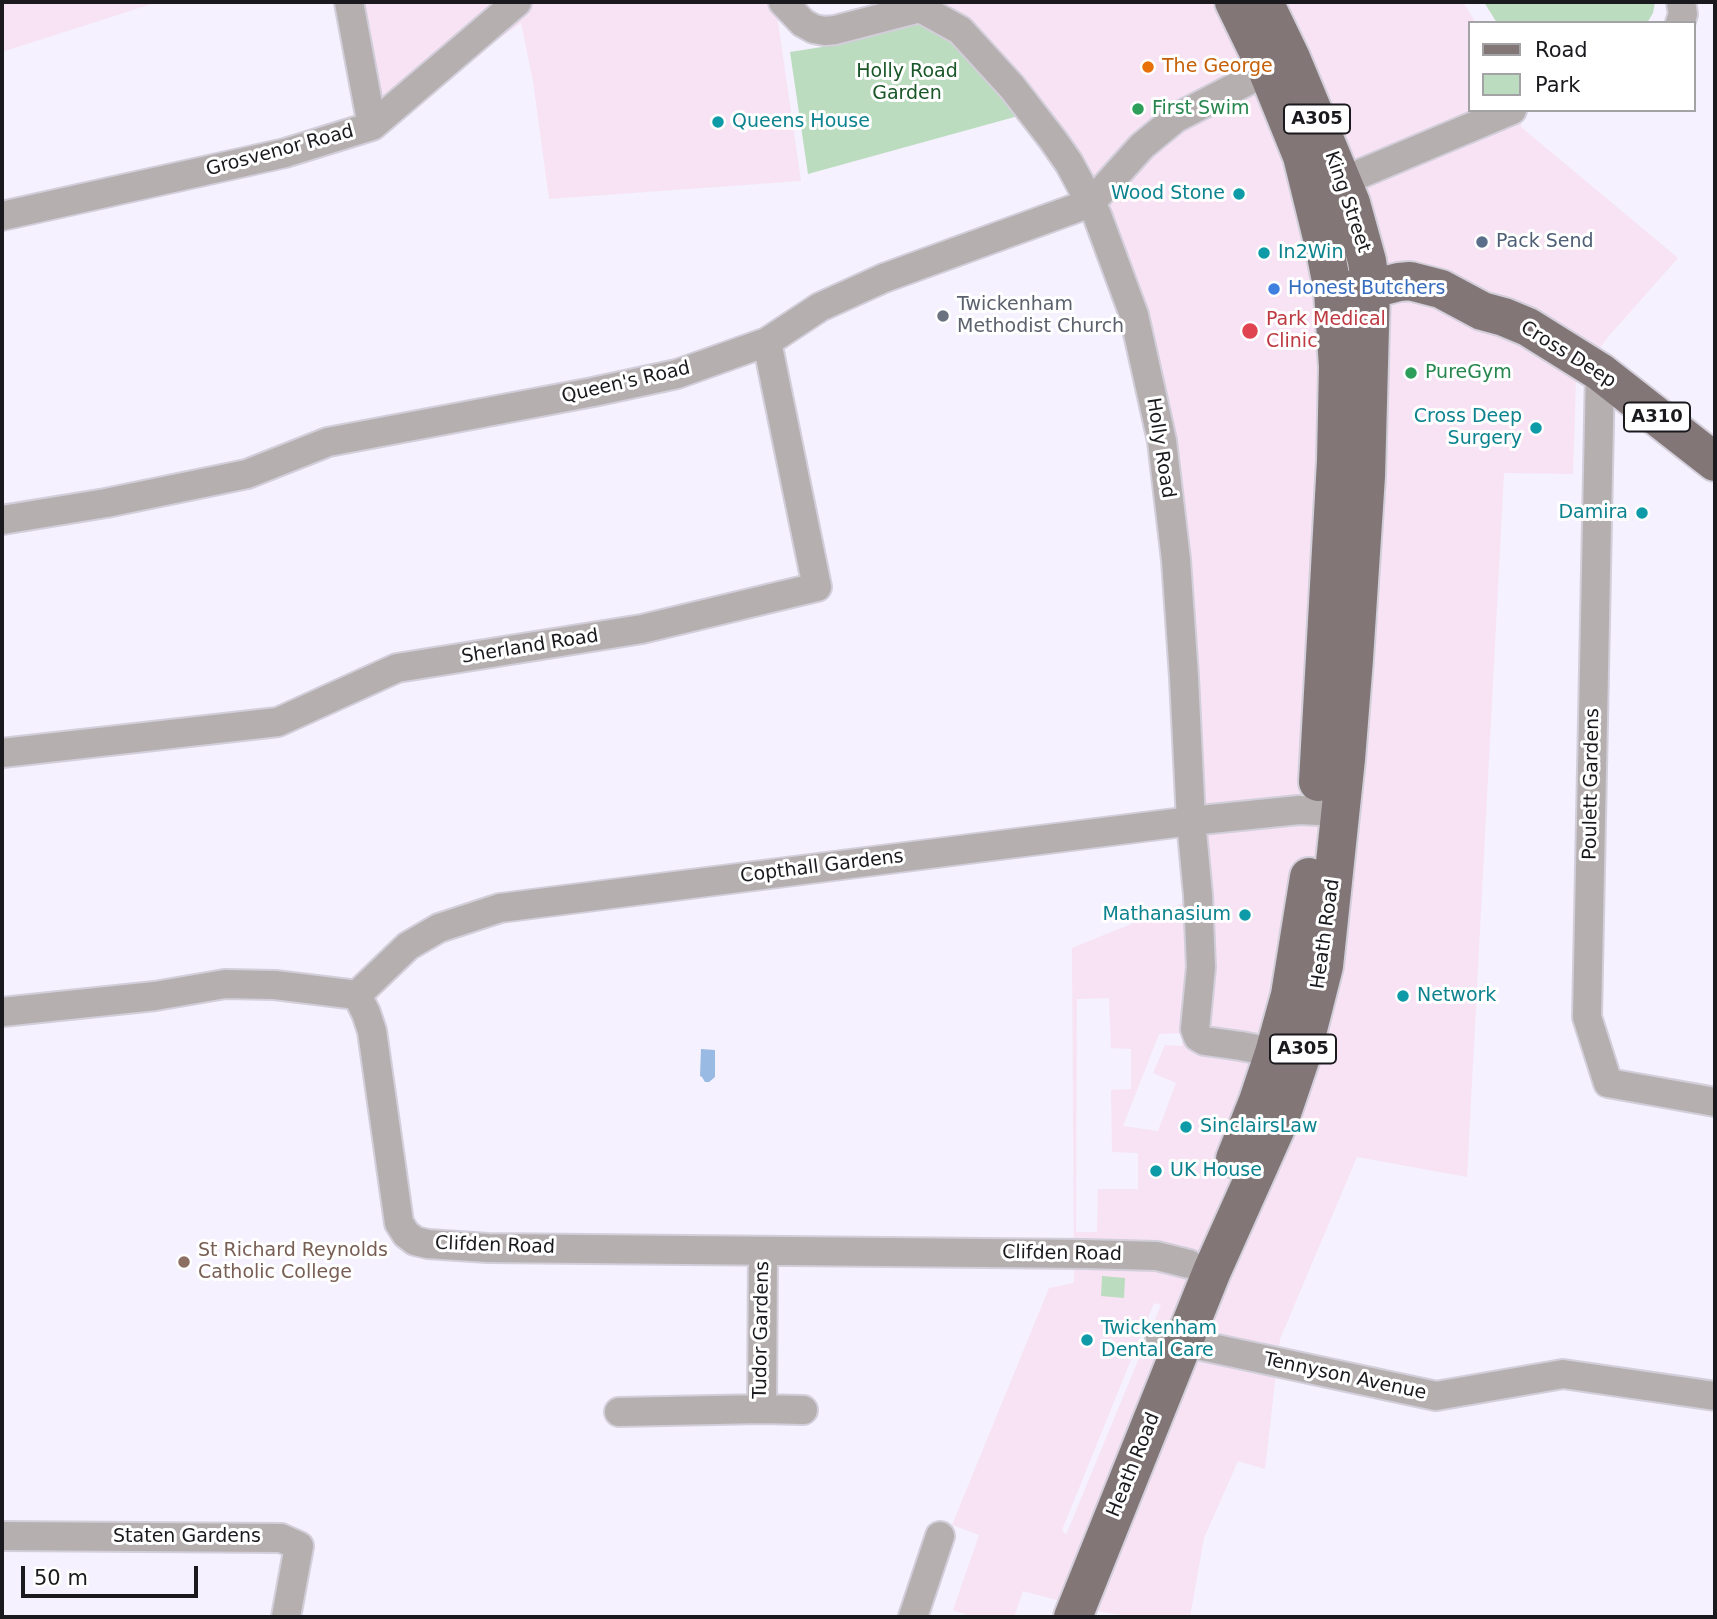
<!DOCTYPE html>
<html>
<head>
<meta charset="utf-8">
<style>
  body { margin:0 }
  #map { position:relative; width:1717px; height:1619px; overflow:hidden; background:#f5f1fe; font-family:"DejaVu Sans",sans-serif }
  canvas { display:block }
  .frame { position:absolute; inset:0; border:4px solid #1a191d; pointer-events:none }
  .legend { position:absolute; left:1468px; top:21px; width:228px; height:91px; box-sizing:border-box; background:#fff; border:2px solid #a3a3a5; margin:0; padding:9px 12px; list-style:none; font-size:21px; color:#1a191d }
  .legend li { display:flex; align-items:center; gap:14px; height:35px }
  .legend b { width:35px; border:2px solid #a3a3a5 }
  .scale { position:absolute; left:21px; top:1566px; width:177px; height:32px; box-sizing:border-box; border:4px solid #1a191d; border-top:0; padding-left:9px; font-size:21px; line-height:24px; white-space:nowrap; color:#1a191d; -webkit-text-stroke:5px #fff; paint-order:stroke }
</style>
</head>
<body>
<div id="map">
<canvas width="1717" height="1619"></canvas>
<div class="frame"></div>
<ul class="legend">
<li><b style="height:9px;background:#827677"></b>Road</li>
<li><b style="height:19px;background:#bcdcbf"></b>Park</li>
</ul>
<div class="scale">50 m</div>
</div>
<script>
const c = document.querySelector('canvas').getContext('2d');
c.lineJoin = 'round';
function fill(path, color) {
  c.fillStyle = color;
  c.fill(path, 'evenodd');
}
function shape(rows) {
  const path = new Path2D();
  for (const r of rows) {
    path.moveTo(r[0], r[1]);
    for (let i = 2; i < r.length; i += 2) path.lineTo(r[i], r[i + 1]);
  }
  return path;
}
function strokePath(path, color, width, dash) {
  c.strokeStyle = color;
  c.lineWidth = width;
  c.lineCap = dash ? 'butt' : 'round';
  c.setLineDash(dash || []);
  c.stroke(path);
}
function write(font, color, halo, rows, align = 'center') {
  c.font = font + ' "DejaVu Sans",sans-serif';
  c.lineWidth = 6;
  c.setLineDash([]);
  c.textBaseline = 'middle';
  c.strokeStyle = halo;
  c.fillStyle = color;
  for (const [text, x, y, turn = 0] of rows) {
    c.save();
    c.translate(x, y);
    c.rotate((+turn || 0) * Math.PI / 180);
    c.textAlign = isNaN(turn) ? turn : align;
    if (halo) c.strokeText(text, 0, 0);
    c.fillText(text, 0, 0);
    c.restore();
  }
}
const commercial = shape([
  [2,2,158,2,2,52],
  [356,2,772,2,776,8,801,181,549,199,533,81,521,23,380,125],
  [938,2,1463,2,1476,23,1470,23,1470,110,1519,110,1521,127,1678,258,1608,337,1576,380,1573,474,1504,473,1467,1177,1357,1157,1280,1339,1265,1469,1238,1461,1204,1538,1190,1617,1134,1617,1102,1612,1023,1591,1014,1617,973,1617,953,1610,979,1535,952,1525,1049,1288,1074,1283,1072,948,1195,898,1157,435,1094,210],
  [1109,998,1111,1048,1131,1049,1131,1089,1111,1090,1112,1152,1138,1153,1138,1189,1098,1189,1097,1232,1076,1232,1077,999],
  [1184,1033,1182,1046,1165,1045,1153,1073,1176,1083,1158,1131,1123,1126,1159,1034],
  [1154,1303,1161,1305,1066,1535,1062,1530]
]);
const green = shape([
  [1484,2,1655,2,1653,13,1647,23,1497,23],
  [901,18,934,23,1029,113,808,174,790,52,841,44],
  [1102,1276,1125,1278,1124,1298,1101,1296]
]);
const water = shape([
  [701,1049,715,1050,715,1077,709,1082,705,1082,702,1077,700,1076]
]);
const minor = shape([
  [349,2,372,126],
  [783,2,803,23,814,29,825,31,835,30,920,8,960,30,1012,87,1053,140,1069,163,1097,215,1134,315,1162,441,1176,560,1184,677,1191,821,1198,895,1201,967,1195,1029,1198,1037,1205,1041,1241,1046,1292,1056],
  [1680,23,1683,14,1681,2],
  [1343,181,1512,110],
  [2,216,285,153,372,126,517,2],
  [1600,372,1587,1017,1608,1083,1715,1102],
  [2,520,106,503,247,474,328,442,593,392,677,374,767,342,820,307,884,278,1082,206,1097,196,1142,146,1176,118,1284,62],
  [2,753,278,722,397,668,642,629,817,587,767,342],
  [357,995,408,946,439,928,500,908,1191,821,1299,810,1341,812],
  [2,1012,155,996,225,984,275,985,357,995,366,1013,372,1031,399,1223,406,1234,415,1241,428,1244,488,1248,1085,1254,1157,1256,1189,1264],
  [1160,1337,1436,1396,1563,1374,1715,1396],
  [762,1409,763,1252],
  [619,1412,762,1409,803,1410],
  [2,1536,281,1538,299,1546,286,1617],
  [913,1617,940,1536]
]);
const primary = shape([
  [1234,2,1268,72,1302,156,1325,250,1333,291,1338,367,1336,461,1318,782],
  [1346,290,1371,289,1399,282,1410,281,1441,289,1482,311,1504,317,1528,327,1600,372,1715,462],
  [1235,1159,1258,1101,1274,1053,1290,995,1309,877],
  [1073,1617,1212,1271,1280,1119,1301,1057,1324,966,1346,759,1354,659,1366,476,1371,289,1367,261,1351,203,1291,58,1264,2]
]);
const markers = [
  [1148,67,7,"#e8710a"],
  [1138,109,7,"#2e9e5b"],
  [718,122,7,"#0f9aa8"],
  [1239,194,7,"#0f9aa8"],
  [1482,242,7,"#5c6f8a"],
  [1264,253,7,"#0f9aa8"],
  [1274,289,7,"#3f7fe0"],
  [943,316,7,"#6b7280"],
  [1250,331,9,"#e0444e"],
  [1411,373,7,"#2e9e5b"],
  [1536,428,7,"#0f9aa8"],
  [1642,513,7,"#0f9aa8"],
  [1245,915,7,"#0f9aa8"],
  [1403,996,7,"#0f9aa8"],
  [1186,1127,7,"#0f9aa8"],
  [1156,1171,7,"#0f9aa8"],
  [184,1262,7,"#8d6e63"],
  [1087,1340,7,"#0f9aa8"]
];
const shields = [
  [1317,119,66],
  [1657,417,66],
  [1303,1049,66]
];
const shieldNames = [
  ["A305",1317,119],
  ["A310",1657,417],
  ["A305",1303,1049]
];
const foodNames = [
  ["The George",1162,67]
];
const parkNames = [
  ["Holly Road",907,72],
  ["Garden",907,94]
];
const leisureNames = [
  ["First Swim",1152,109],
  ["PureGym",1425,373]
];
const cultureNames = [
  ["Queens House",732,122],
  ["Wood Stone",1225,194,"right"],
  ["In2Win",1278,253],
  ["Cross Deep",1522,417,"right"],
  ["Surgery",1522,439,"right"],
  ["Damira",1628,513,"right"],
  ["Mathanasium",1231,915,"right"],
  ["Network",1417,996],
  ["SinclairsLaw",1200,1127],
  ["UK House",1170,1171],
  ["Twickenham",1101,1329],
  ["Dental Care",1101,1351]
];
const streetNames = [
  ["Grosvenor Road",280,151,-15],
  ["King Street",1347,202,71],
  ["Cross Deep",1568,355,32],
  ["Queen's Road",626,383,-13],
  ["Holly Road",1160,448,81],
  ["Sherland Road",530,647,-9],
  ["Poulett Gardens",1592,784,-89],
  ["Copthall Gardens",822,867,-7],
  ["Heath Road",1326,934,-82],
  ["Clifden Road",495,1246,2],
  ["Clifden Road",1062,1254,1],
  ["Tudor Gardens",762,1330,-89],
  ["Tennyson Avenue",1345,1377,12],
  ["Heath Road",1134,1465,-68],
  ["Staten Gardens",187,1537]
];
const serviceNames = [
  ["Pack Send",1496,242]
];
const shopNames = [
  ["Honest Butchers",1288,289]
];
const worshipNames = [
  ["Twickenham",957,305],
  ["Methodist Church",957,327]
];
const healthNames = [
  ["Park Medical",1266,320],
  ["Clinic",1266,342]
];
const educationNames = [
  ["St Richard Reynolds",198,1251],
  ["Catholic College",198,1273]
];
fill(commercial, '#f7e3f3');
fill(green, '#bcdcbf');
fill(water, '#99bae2');
strokePath(minor, '#d2ceda', 32);
strokePath(primary, '#d2ceda', 42);
strokePath(minor, '#b6afb0', 28);
strokePath(primary, '#827677', 38);
for (const [x, y, r, color] of markers) {
  const dot = new Path2D();
  dot.arc(x, y, r, 0, 2 * Math.PI);
  c.fillStyle = color;
  c.fill(dot);
  strokePath(dot, '#fff', 2.5);
}
for (const [x, y, w] of shields) {
  const box = new Path2D();
  box.roundRect(x - w / 2, y - 14.5, w, 29, 5);
  c.fillStyle = '#fff';
  c.fill(box);
  strokePath(box, '#1a191d', 2);
}
write('bold 18px', '#1a191d', null, shieldNames);
write('19px', '#c56008', '#fff', foodNames, 'left');
write('19px', '#195628', '#fff', parkNames);
write('19px', '#27864d', '#fff', leisureNames, 'left');
write('19px', '#0d838f', '#fff', cultureNames, 'left');
write('19px', '#1a191d', '#fff', streetNames);
write('19px', '#4e5e75', '#fff', serviceNames, 'left');
write('19px', '#366cbe', '#fff', shopNames, 'left');
write('19px', '#5b616d', '#fff', worshipNames, 'left');
write('19px', '#be3a42', '#fff', healthNames, 'left');
write('19px', '#785e54', '#fff', educationNames, 'left');
</script>
</body>
</html>
